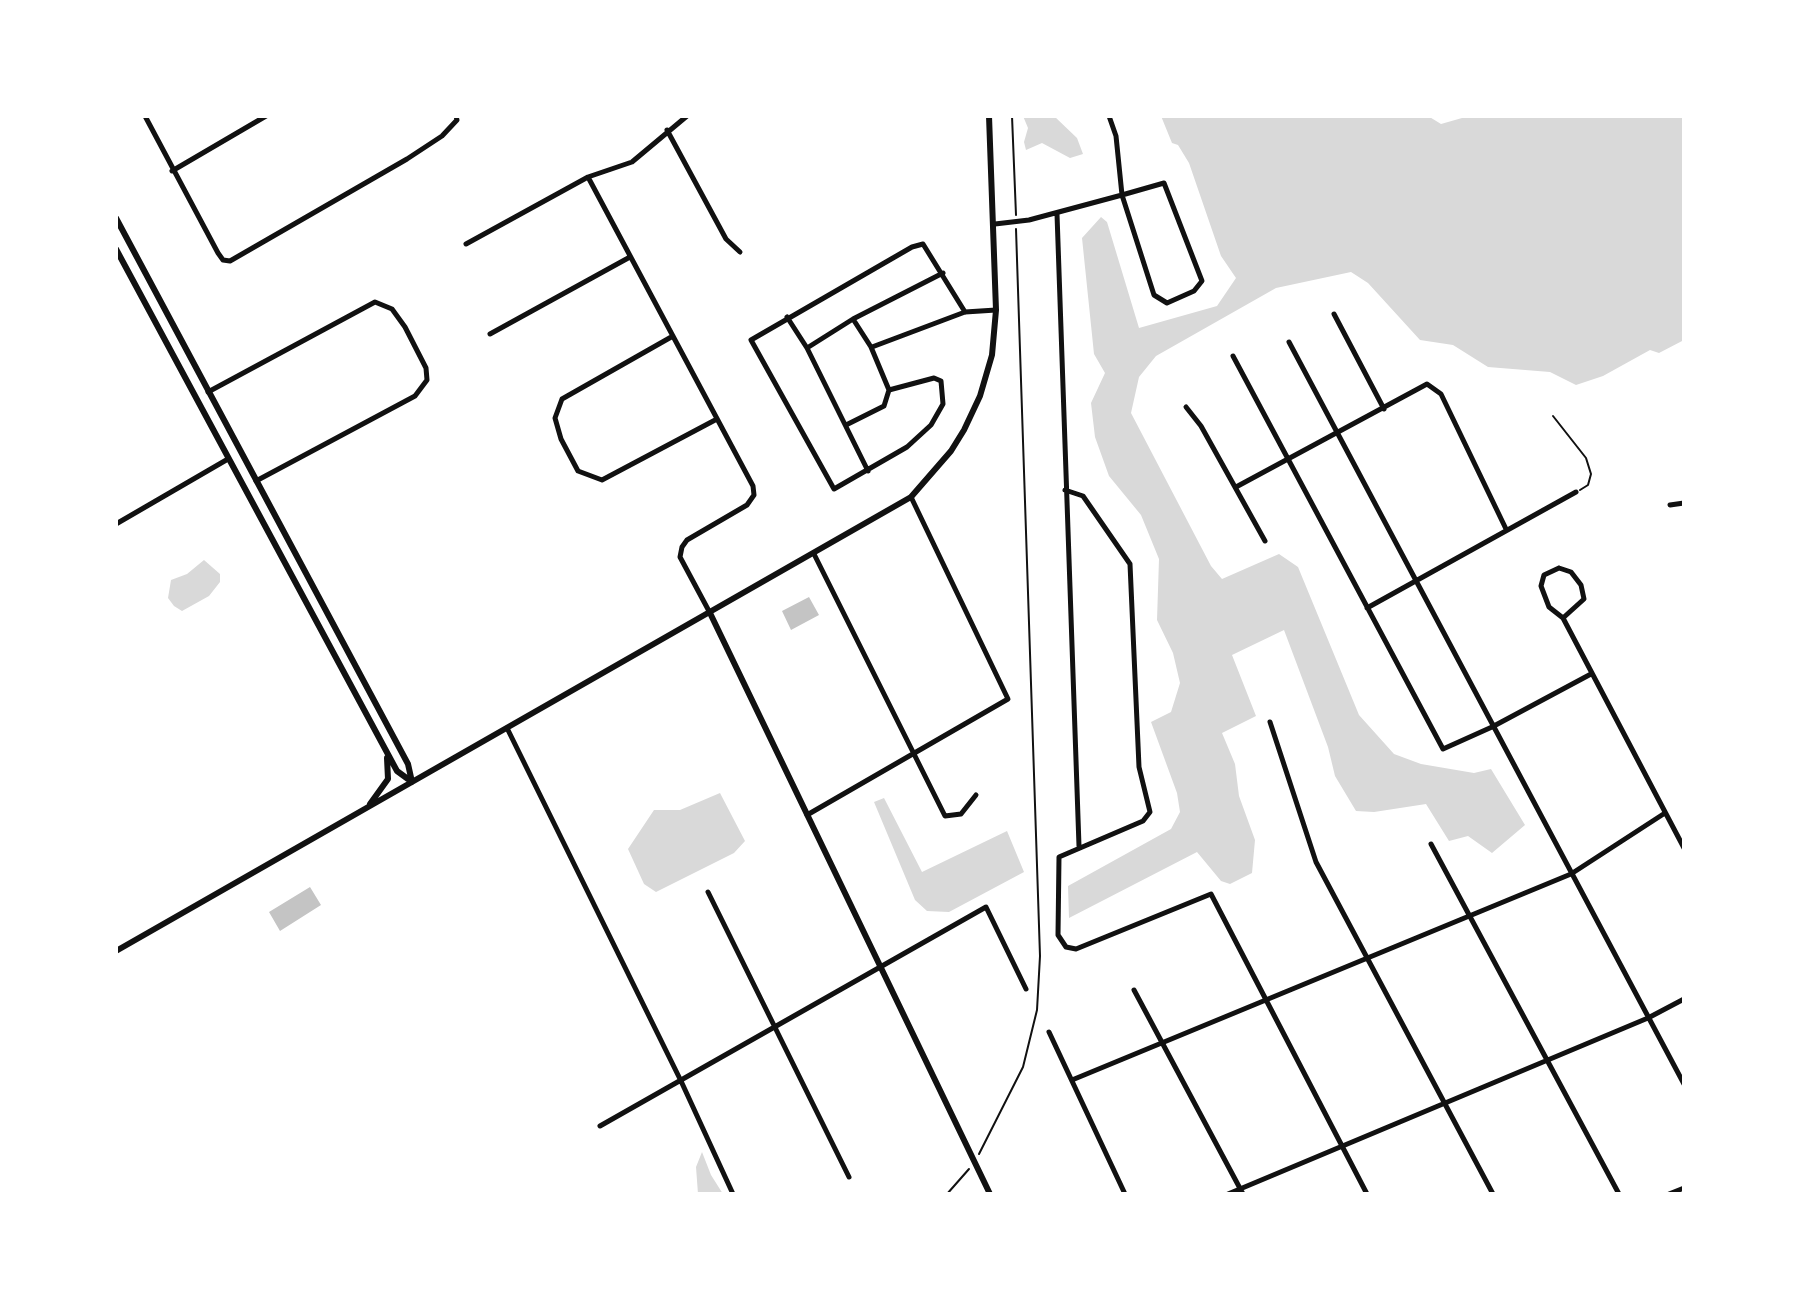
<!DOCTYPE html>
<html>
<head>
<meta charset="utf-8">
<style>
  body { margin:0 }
  #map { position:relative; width:1800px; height:1310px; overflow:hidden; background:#fff; font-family:"Golos Text",sans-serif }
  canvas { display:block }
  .frame { position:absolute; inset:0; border:118px solid #fff; pointer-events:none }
</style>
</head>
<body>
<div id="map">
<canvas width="1800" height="1310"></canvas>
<div class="frame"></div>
</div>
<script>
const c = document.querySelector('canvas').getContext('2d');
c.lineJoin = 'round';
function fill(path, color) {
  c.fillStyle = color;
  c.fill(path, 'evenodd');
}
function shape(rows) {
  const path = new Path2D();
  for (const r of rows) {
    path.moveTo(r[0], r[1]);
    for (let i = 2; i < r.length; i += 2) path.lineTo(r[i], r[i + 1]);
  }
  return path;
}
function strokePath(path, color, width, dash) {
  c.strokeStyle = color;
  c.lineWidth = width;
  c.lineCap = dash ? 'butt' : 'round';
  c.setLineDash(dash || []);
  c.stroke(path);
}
const water = shape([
  [1023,116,1054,116,1077,138,1083,154,1070,158,1042,143,1026,150,1024,142,1028,128],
  [1161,116,1428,116,1441,124,1469,116,1684,116,1684,340,1659,353,1650,350,1603,376,1576,385,1550,372,1488,367,1453,345,1420,340,1368,283,1351,272,1276,288,1156,356,1139,377,1131,413,1211,566,1222,579,1279,554,1298,567,1359,715,1394,754,1421,764,1474,773,1491,769,1525,825,1492,853,1468,836,1449,841,1426,804,1374,812,1356,811,1335,776,1328,747,1284,630,1232,655,1256,716,1222,733,1235,764,1239,796,1255,840,1252,873,1230,884,1221,881,1197,852,1069,918,1068,886,1171,829,1180,812,1177,793,1151,722,1171,712,1180,683,1173,653,1157,620,1159,559,1141,515,1109,476,1095,437,1091,403,1105,373,1094,354,1082,238,1101,217,1107,222,1139,328,1217,306,1236,278,1221,256,1189,163,1178,145,1172,143],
  [204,560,220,574,220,582,209,596,182,611,174,606,168,598,171,580,187,574],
  [720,793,745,841,734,853,656,892,644,884,628,849,654,810,680,810],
  [884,798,922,872,1007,831,1024,872,949,912,927,911,915,900,874,802],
  [702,1152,711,1175,723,1194,698,1194,696,1167]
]);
const building = shape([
  [809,597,819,615,791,630,782,611],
  [310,887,321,905,280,931,269,912]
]);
const path = shape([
  [1012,116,1016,215],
  [1553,416,1586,458,1591,474,1588,485,1580,490],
  [979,1154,1023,1067,1037,1010,1040,956,1016,229],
  [947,1194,969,1169]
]);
const minor = shape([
  [145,116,218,253,223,260,230,261,407,159,442,136,457,120,456,116],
  [667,130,726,239,740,252],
  [172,171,266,116],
  [588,177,753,486,754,495,747,505,687,540,682,547,680,557,710,613],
  [1164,183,1202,281,1194,291,1167,303,1154,295,1122,195,1164,183],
  [1057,214,1079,846],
  [995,224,1029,220,1122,195,1116,136,1109,116],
  [466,244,588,177,632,162,687,116],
  [1334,314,1384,409],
  [787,317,807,348,868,471],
  [490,334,630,257],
  [673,336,562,399,555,418,561,439,578,471,602,480,717,419],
  [1289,342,1684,1084],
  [872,347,965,312,996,310],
  [807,348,853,319,943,273],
  [1233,356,1443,749,1492,727,1591,674],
  [889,390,934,378,941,381,943,404,931,425,907,447,834,489,751,340,912,247,923,244,965,312],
  [208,392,375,302,392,309,405,327,426,368,427,380,415,396,256,481],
  [1186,407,1201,426,1265,541],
  [846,425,884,406,889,390,871,347,853,319],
  [1236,487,1427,384,1441,394,1506,529],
  [1065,490,1083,496,1130,564,1139,767,1150,812,1143,821,1059,857,1058,935,1066,947,1076,949,1211,894,1367,1194],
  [1670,505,1684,503],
  [116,524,228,459],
  [814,554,945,816,961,814,976,795],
  [1559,568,1571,572,1581,585,1584,599,1563,618,1549,607,1541,586,1544,575,1559,568],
  [1367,608,1576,492],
  [1563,618,1684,848],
  [1270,722,1316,862,1493,1194],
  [507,728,681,1081,733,1194],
  [807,815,1008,699,911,497],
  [1431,844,1619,1194],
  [708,892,849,1177],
  [1134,990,1243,1194],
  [1049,1032,1125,1194],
  [1072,1080,1571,874,1665,813],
  [600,1126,986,907,1026,989],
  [1228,1194,1648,1018,1684,999],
  [1669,1194,1684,1188]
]);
const tertiary = shape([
  [710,613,990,1194]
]);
const secondary = shape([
  [116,218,408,764,412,782],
  [116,249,397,771,412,782],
  [370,804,388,779,387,758],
  [116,951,911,497,951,451,964,430,980,396,992,355,996,310,989,116]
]);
fill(water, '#d9d9d9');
fill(building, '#c4c4c4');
strokePath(path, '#111', 2);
strokePath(minor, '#111', 5);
strokePath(tertiary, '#111', 6);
strokePath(secondary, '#111', 6);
</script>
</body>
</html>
